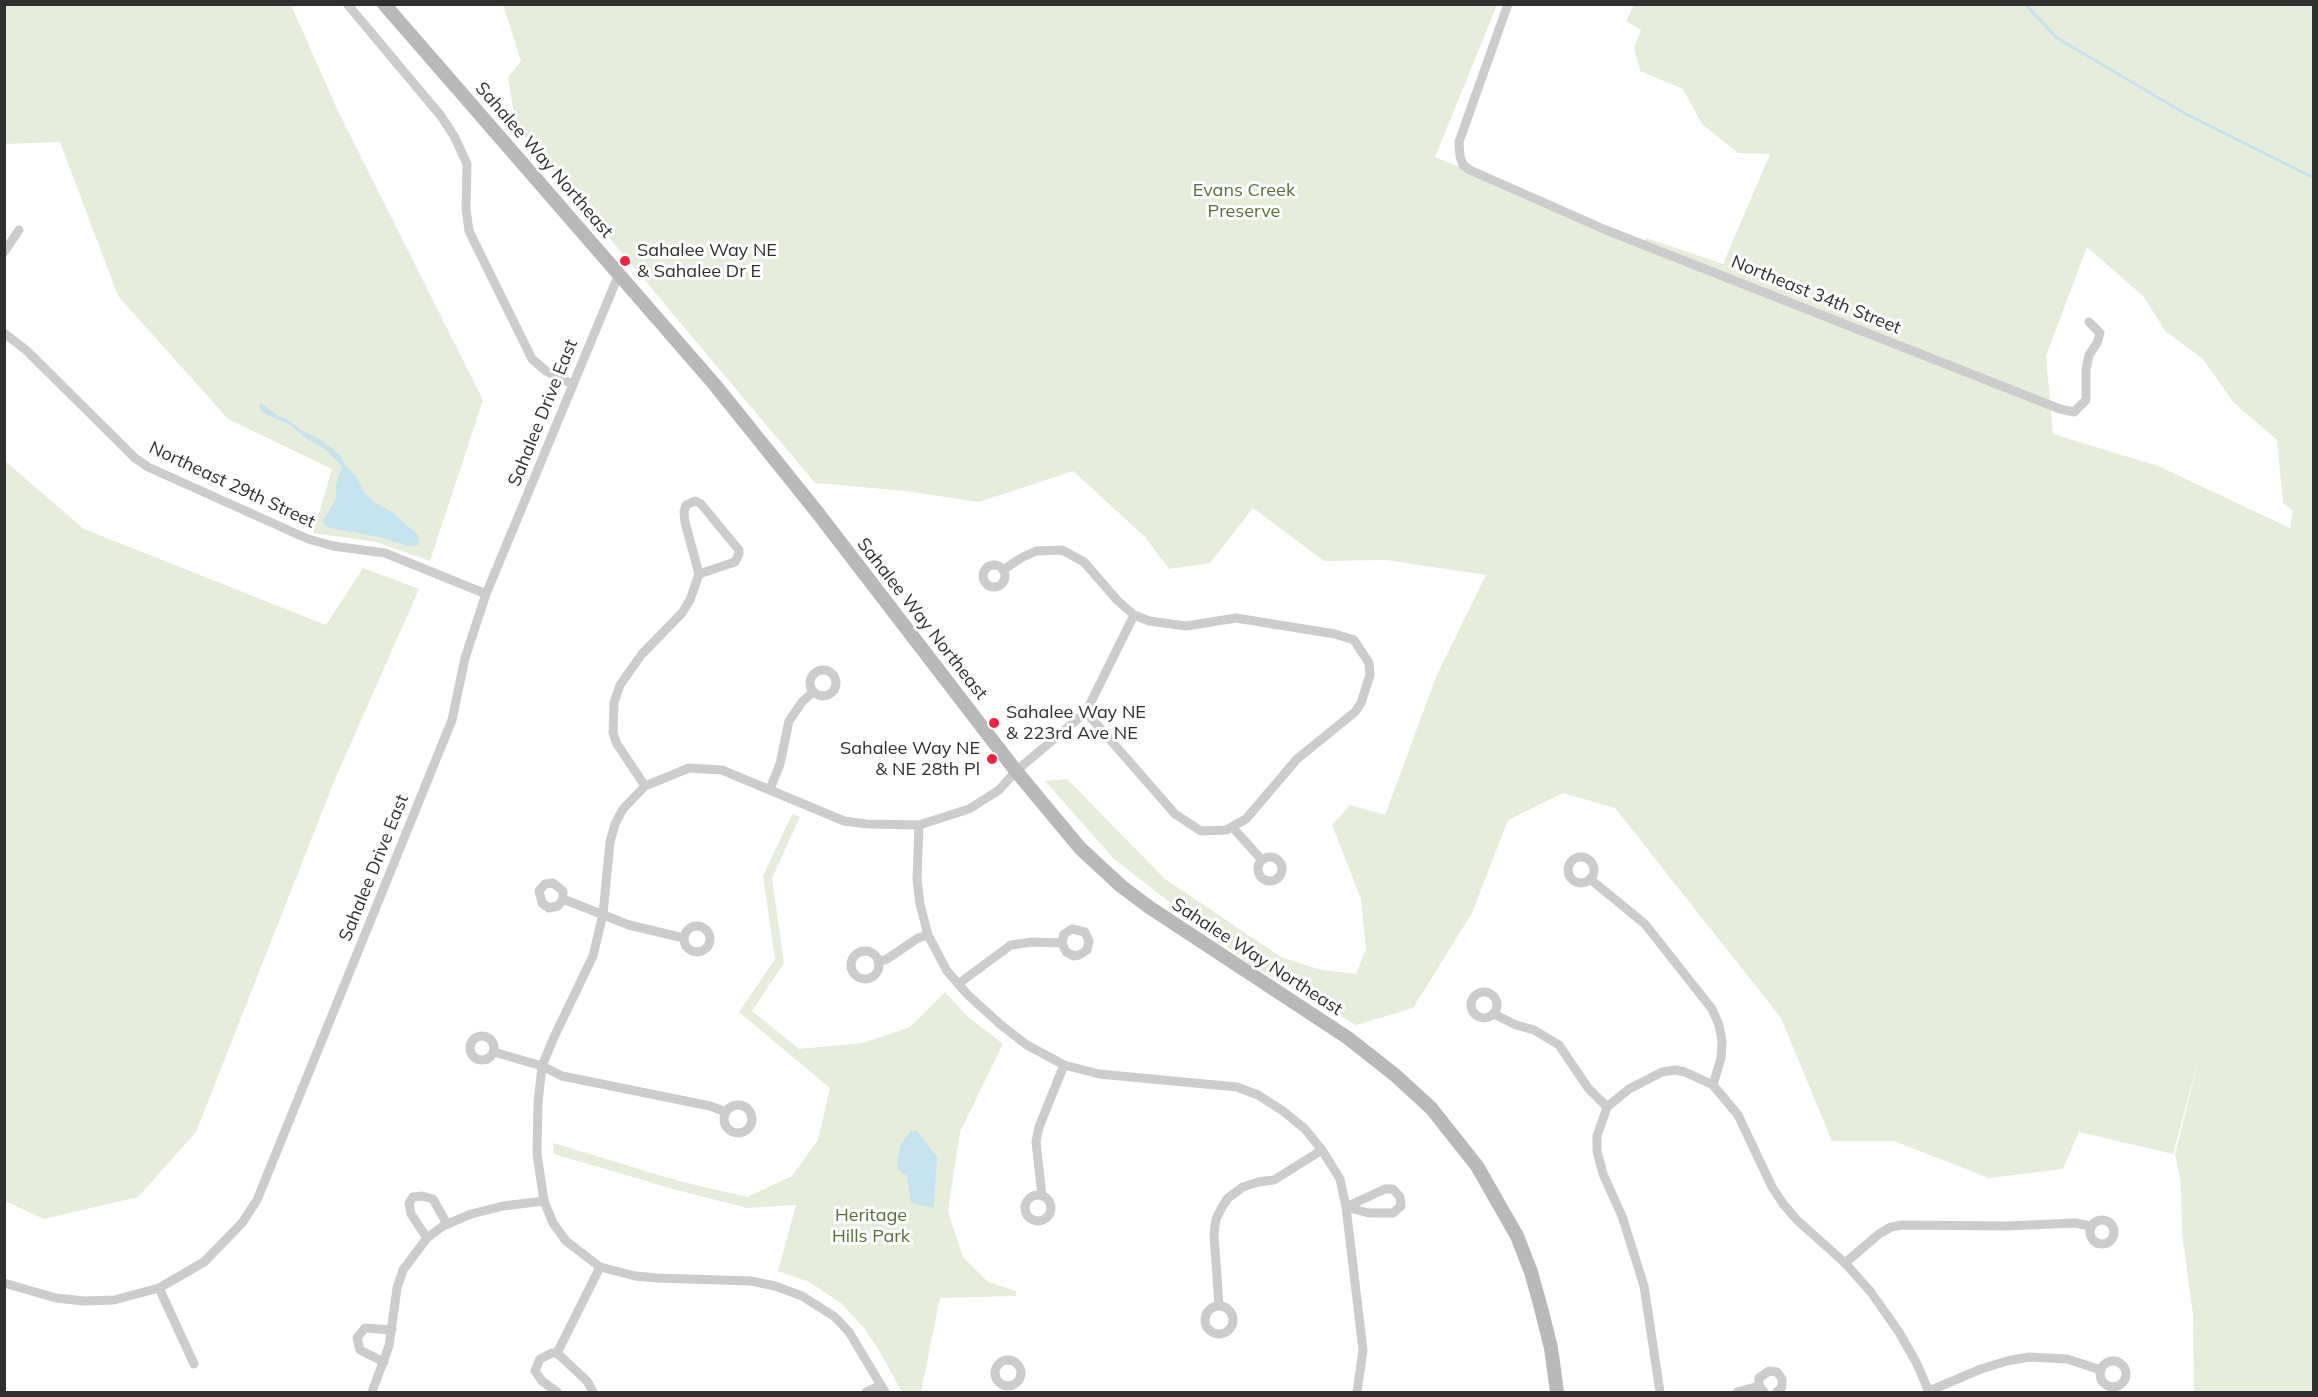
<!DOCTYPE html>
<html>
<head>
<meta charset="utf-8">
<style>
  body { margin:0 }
  #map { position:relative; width:2318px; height:1397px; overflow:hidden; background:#fff; font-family:Mulish,sans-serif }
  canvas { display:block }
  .frame { position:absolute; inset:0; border:6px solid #2f2f2f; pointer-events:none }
</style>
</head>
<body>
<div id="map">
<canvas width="2318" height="1397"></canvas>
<div class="frame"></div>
</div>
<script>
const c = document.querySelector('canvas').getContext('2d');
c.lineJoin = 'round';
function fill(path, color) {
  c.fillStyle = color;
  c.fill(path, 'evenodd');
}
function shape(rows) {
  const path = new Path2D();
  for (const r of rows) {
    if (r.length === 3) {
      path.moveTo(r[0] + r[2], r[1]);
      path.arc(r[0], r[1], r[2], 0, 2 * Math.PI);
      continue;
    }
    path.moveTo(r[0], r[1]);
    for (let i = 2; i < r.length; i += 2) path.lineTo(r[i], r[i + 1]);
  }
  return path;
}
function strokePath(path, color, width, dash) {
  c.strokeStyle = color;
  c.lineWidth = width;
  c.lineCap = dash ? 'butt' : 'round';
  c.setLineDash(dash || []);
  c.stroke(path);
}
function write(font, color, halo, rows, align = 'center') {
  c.font = font + ' Mulish,sans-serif';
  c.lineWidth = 6;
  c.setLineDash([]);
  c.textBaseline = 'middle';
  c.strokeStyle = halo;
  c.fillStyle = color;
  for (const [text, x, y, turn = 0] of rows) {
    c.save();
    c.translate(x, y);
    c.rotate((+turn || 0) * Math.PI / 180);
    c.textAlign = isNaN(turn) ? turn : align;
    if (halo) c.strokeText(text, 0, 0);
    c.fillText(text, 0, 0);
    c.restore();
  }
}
const green = shape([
  [4,5,291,5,338,111,483,400,430,561,376,542,313,533,332,469,228,419,118,296,60,142,5,144],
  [503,5,1497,5,1435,157,1643,243,1646,238,1723,264,1770,154,1738,153,1702,124,1683,89,1640,71,1634,48,1641,30,1626,21,1634,5,2313,5,2313,1392,2194,1392,2193,1315,2182,1233,2181,1183,2175,1154,2201,1051,2173,1154,2079,1132,2063,1169,1989,1178,1894,1141,1832,1141,1781,1018,1615,808,1563,793,1508,820,1472,913,1413,1008,1356,1025,1249,964,1114,859,1045,781,1067,779,1165,879,1281,957,1321,970,1356,974,1366,949,1361,899,1332,825,1350,805,1385,815,1436,677,1486,575,1386,560,1324,561,1253,508,1210,563,1169,569,1145,537,1073,471,979,502,906,491,815,483,516,127,508,77,521,61],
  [2087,247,2144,297,2165,331,2202,358,2234,403,2277,440,2283,503,2293,511,2290,528,2158,466,2053,434,2046,356],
  [5,461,84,529,326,625,363,568,419,589,335,779,196,1132,138,1197,44,1219,5,1201],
  [792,814,800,817,772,878,784,963,752,1011,799,1049,863,1043,910,1027,945,992,968,1017,1003,1044,960,1132,948,1211,963,1257,988,1282,1016,1291,1016,1296,940,1298,921,1392,902,1392,880,1352,864,1328,841,1303,809,1282,778,1271,796,1205,747,1208,677,1190,554,1154,553,1143,679,1181,747,1197,792,1176,818,1140,830,1088,739,1012,775,959,763,876]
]);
const water = shape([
  [261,403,278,416,285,418,301,430,323,441,341,456,344,464,357,477,365,494,375,503,392,512,418,535,419,545,407,546,384,538,326,527,323,521,336,499,336,484,342,468,341,465,326,450,307,439,289,424,263,413,259,406],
  [911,1131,917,1131,937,1157,934,1208,911,1203,907,1176,898,1170,897,1161,901,1144]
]);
const stream = shape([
  [2025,4,2057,38,2186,114,2314,178]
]);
const minor = shape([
  [1508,4,1459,142,1460,156,1463,165,1470,170,1606,230,2060,409,2074,412,2086,400,2086,370,2089,355,2097,343,2100,333,2089,322],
  [348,5,441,116,454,136,467,164,466,208,469,231,532,359,546,371,572,384],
  [4,252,19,230],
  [4,333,26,350,135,458,148,467,308,539,333,546,385,553,486,594],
  [994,576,11],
  [1003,570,1021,558,1036,551,1062,550,1084,562,1117,600,1134,615,1149,621,1186,626,1236,618,1335,634,1354,640,1369,663,1370,675,1361,703,1355,712,1297,759,1246,819,1226,830,1201,831,1175,814,1086,712],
  [823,683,13],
  [645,786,617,744,613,733,614,703,620,685,642,654,682,613,690,600,699,574,735,562,739,554,739,550,701,504,695,501,686,505,684,512,685,522,699,574],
  [770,789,780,764,789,721,802,702,813,692],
  [919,825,917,879,920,904,928,935,947,971,968,995,1001,1025,1027,1045,1064,1065,1099,1074,1237,1087,1258,1095,1283,1111,1305,1129,1322,1150,1340,1179,1346,1207,1363,1350,1357,1392],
  [1233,828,1262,860],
  [1581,870,13],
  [1270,869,12],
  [1590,879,1645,924,1712,1009,1719,1025,1722,1041,1721,1058,1713,1085],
  [563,899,563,891,553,883,545,884,539,891,542,903,549,908,558,906,563,899,629,925,684,938],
  [697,939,13],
  [865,965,14],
  [879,962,887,959,918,938,928,935],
  [958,984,1011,945,1032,942,1062,943,1066,952,1074,956,1079,955,1087,950,1089,941,1085,932,1072,929,1064,934,1062,943],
  [1484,1005,13],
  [1494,1014,1516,1025,1534,1030,1559,1045,1588,1088,1607,1107,1597,1136,1597,1151,1603,1174,1622,1216,1644,1286,1660,1392],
  [482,1048,12],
  [494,1052,542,1066,562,1076,710,1106,726,1112],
  [738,1119,14],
  [1607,1107,1629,1089,1662,1072,1675,1070,1685,1072,1713,1085,1738,1115,1772,1187,1784,1205,1797,1220,1845,1263,1870,1291,1899,1332,1917,1364,1929,1392],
  [1385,1189,1393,1189,1400,1197,1401,1206,1393,1213,1369,1213,1346,1207,1385,1189],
  [1038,1208,13],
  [1042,1196,1036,1142,1039,1127,1064,1065],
  [2102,1232,12],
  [427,1238,411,1214,409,1203,413,1197,422,1196,433,1199,447,1224],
  [1845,1263,1879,1234,1891,1227,1902,1225,2006,1226,2075,1223,2091,1226],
  [4,1283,56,1298,84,1301,114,1300,159,1288,204,1262,242,1223,257,1200,452,720,465,658,486,594,619,274],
  [159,1288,194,1364],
  [1219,1320,14],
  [1219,1306,1214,1234,1216,1219,1221,1209,1228,1198,1243,1187,1258,1182,1274,1180,1322,1150],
  [557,1353,600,1267],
  [1008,1373,13],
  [2113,1374,13],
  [384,1362,360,1350,357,1338,365,1328,392,1330],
  [1929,1391,1981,1369,2007,1361,2029,1357,2067,1359,2101,1370],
  [372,1392,389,1346,397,1288,403,1270,427,1238,443,1226,471,1214,503,1206,544,1201],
  [557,1392,542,1381,535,1371,540,1359,552,1353,557,1353,587,1381,593,1392],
  [866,1392,881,1385],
  [885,1392,849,1332,835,1317,802,1296,775,1286,751,1281,657,1278,635,1276,600,1267,566,1241,553,1223,544,1201,537,1154,538,1103,542,1066,554,1037,593,956,603,914,610,842,615,824,623,809,645,786,689,768,722,770,844,821,867,824,919,825,969,809,999,790,1016,771,1086,712,1134,615],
  [1737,1392,1759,1386],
  [1764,1392,1759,1386,1759,1378,1769,1371,1777,1372,1782,1379,1782,1387,1777,1392]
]);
const secondary = shape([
  [384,4,715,385,817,512,1016,771,1080,848,1121,886,1149,907,1348,1038,1395,1075,1431,1108,1477,1166,1517,1236,1531,1272,1541,1308,1551,1348,1557,1392]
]);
const markers = [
  [625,261,6,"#f6203f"],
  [994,723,6,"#f6203f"],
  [992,759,6,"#f6203f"]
];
const streetNames = [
  ["Sahalee Way Northeast",544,160,49],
  ["Northeast 34th Street",1816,295,22],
  ["Sahalee Drive East",543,413,-68],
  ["Northeast 29th Street",232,485,25],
  ["Sahalee Way Northeast",922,619,52],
  ["Sahalee Drive East",374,868,-68],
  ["Sahalee Way Northeast",1257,957,33]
];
const parkNames = [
  ["Evans Creek",1244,191],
  ["Preserve",1244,212],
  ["Heritage",871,1216],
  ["Hills Park",871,1237]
];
const poiNames = [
  ["Sahalee Way NE",637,251],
  ["& Sahalee Dr E",637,272],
  ["Sahalee Way NE",1006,713],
  ["& 223rd Ave NE",1006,734],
  ["Sahalee Way NE",980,749,"right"],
  ["& NE 28th Pl",980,770,"right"]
];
fill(green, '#e6eddb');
fill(water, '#c5e2ef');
strokePath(stream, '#c5e2ef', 3);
strokePath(minor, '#ccc', 9);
strokePath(secondary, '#b9b9b9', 14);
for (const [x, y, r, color] of markers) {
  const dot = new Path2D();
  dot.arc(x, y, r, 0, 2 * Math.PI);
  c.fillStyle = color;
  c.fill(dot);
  strokePath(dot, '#fff', 2);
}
write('18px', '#2f2f2f', '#fff', streetNames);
write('18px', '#556f37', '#fff', parkNames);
write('18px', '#2f2f2f', '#fff', poiNames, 'left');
</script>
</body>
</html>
